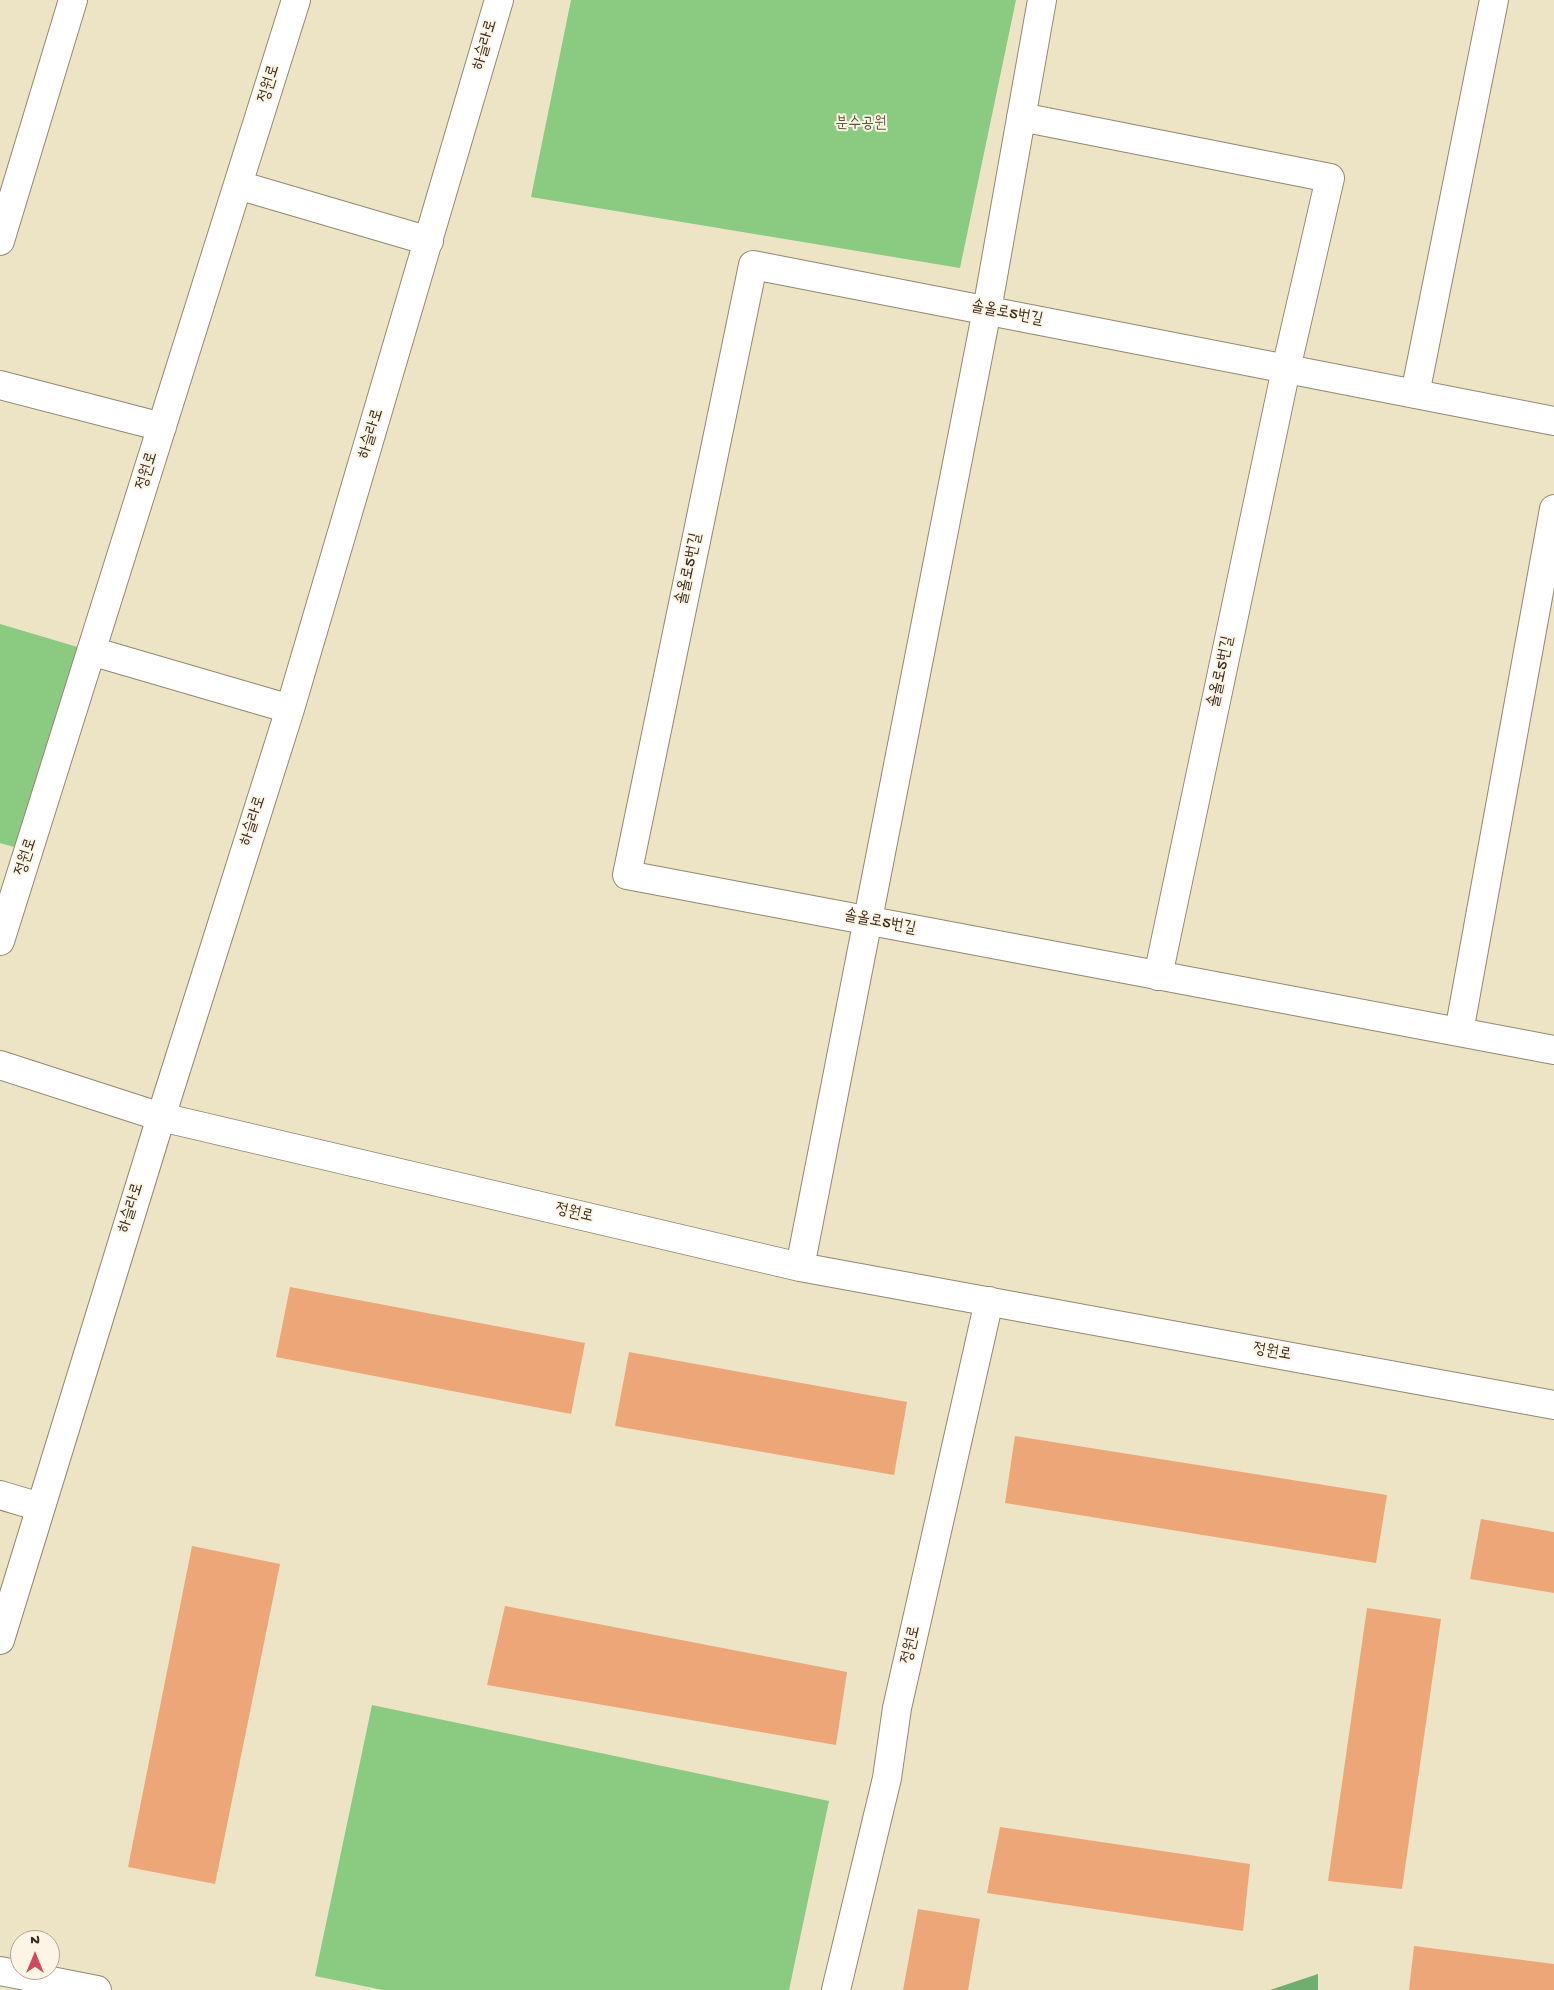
<!DOCTYPE html>
<html>
<head>
<meta charset="utf-8">
<style>
  body { margin:0 }
  #map { position:relative; width:1554px; height:1990px; overflow:hidden; background:#ede4c5; font-family:"Gochi Hand",sans-serif }
  canvas { display:block }
  .north { position:absolute; left:10px; top:1930px; width:50px; height:50px; box-sizing:border-box; background:#fcf5e5; border:1px solid #afa495; border-radius:50%; rotate:0deg; font-size:14px; font-weight:700; line-height:20px; text-align:center; color:#3b2a1e }
  .north::after { content:''; display:block; margin:auto; width:18px; height:22px; background:#d1495b; clip-path:polygon(50% 0,100% 100%,50% 72%,0 100%) }
</style>
</head>
<body>
<div id="map">
<canvas width="1554" height="1990"></canvas>
<div class="north">N</div>
</div>
<script>
const c = document.querySelector('canvas').getContext('2d');
c.lineJoin = 'round';
function fill(path, color) {
  c.fillStyle = color;
  c.fill(path, 'evenodd');
}
function shape(rows) {
  const path = new Path2D();
  for (const r of rows) {
    path.moveTo(r[0], r[1]);
    for (let i = 2; i < r.length; i += 2) path.lineTo(r[i], r[i + 1]);
  }
  return path;
}
function strokePath(path, color, width, dash) {
  c.strokeStyle = color;
  c.lineWidth = width;
  c.lineCap = dash ? 'butt' : 'round';
  c.setLineDash(dash || []);
  c.stroke(path);
}
function write(font, color, halo, rows, align = 'center') {
  c.font = font + ' "Gochi Hand","Poor Story",sans-serif';
  c.lineWidth = 4;
  c.setLineDash([]);
  c.textBaseline = 'middle';
  c.strokeStyle = halo;
  c.fillStyle = color;
  for (const [text, x, y, turn = 0] of rows) {
    c.save();
    c.translate(x, y);
    c.rotate((+turn || 0) * Math.PI / 180);
    c.textAlign = isNaN(turn) ? turn : align;
    if (halo) c.strokeText(text, 0, 0);
    c.fillText(text, 0, 0);
    c.restore();
  }
}
const green = shape([
  [571,0,1016,0,960,268,531,197],
  [0,624,91,651,28,851,0,843],
  [372,1705,829,1801,789,1990,383,1990,315,1976]
]);
const forest = shape([
  [1318,1974,1318,1990,1270,1990]
]);
const building = shape([
  [290,1287,585,1343,571,1414,276,1357],
  [629,1352,907,1402,894,1475,615,1426],
  [1015,1436,1387,1495,1376,1563,1005,1503],
  [1481,1519,1554,1532,1554,1593,1470,1579],
  [192,1546,280,1564,215,1884,128,1867],
  [505,1606,847,1672,836,1745,487,1685],
  [1367,1608,1441,1619,1402,1889,1328,1881],
  [1000,1827,1250,1864,1243,1931,987,1893],
  [918,1909,980,1919,968,1990,903,1990],
  [1414,1946,1554,1964,1554,1990,1409,1990]
]);
const minor = shape([
  [1021,117,1330,178,1286,369,1158,976],
  [238,185,429,241],
  [0,241,73,0],
  [0,385,162,427],
  [1415,394,1494,0],
  [1554,421,753,265,627,875,1554,1050],
  [91,651,290,709],
  [0,941,296,0],
  [1459,1032,1554,509],
  [0,1065,161,1117,800,1267,1554,1405],
  [800,1267,987,310,1042,0],
  [0,1495,40,1507],
  [0,1640,161,1117,290,709,499,0],
  [0,1971,97,1990],
  [836,1990,887,1778,897,1708,989,1301]
]);
const streetNames = [
  ["하슬라로",486,45,-74],
  ["정원로",270,84,-73],
  ["솔올로5번길",1007,314,11],
  ["하슬라로",372,434,-73],
  ["정원로",148,471,-73],
  ["솔올로5번길",690,569,-78],
  ["솔올로5번길",1222,672,-78],
  ["하슬라로",254,821,-72],
  ["정원로",27,857,-72],
  ["솔올로5번길",880,923,11],
  ["하슬라로",132,1208,-73],
  ["정원로",574,1214,13],
  ["정원로",1272,1353,10],
  ["정원로",912,1645,-77]
];
const parkNames = [
  ["분수공원",861,125]
];
fill(green, '#8aca81');
fill(forest, '#6fae6f');
fill(building, '#eda678');
strokePath(minor, '#948772', 30);
strokePath(minor, '#fff', 28);
write('16px', '#3b2a1e', '#fcf5e5', streetNames);
write('16px', '#535a3c', '#fcf5e5', parkNames);
</script>
</body>
</html>
